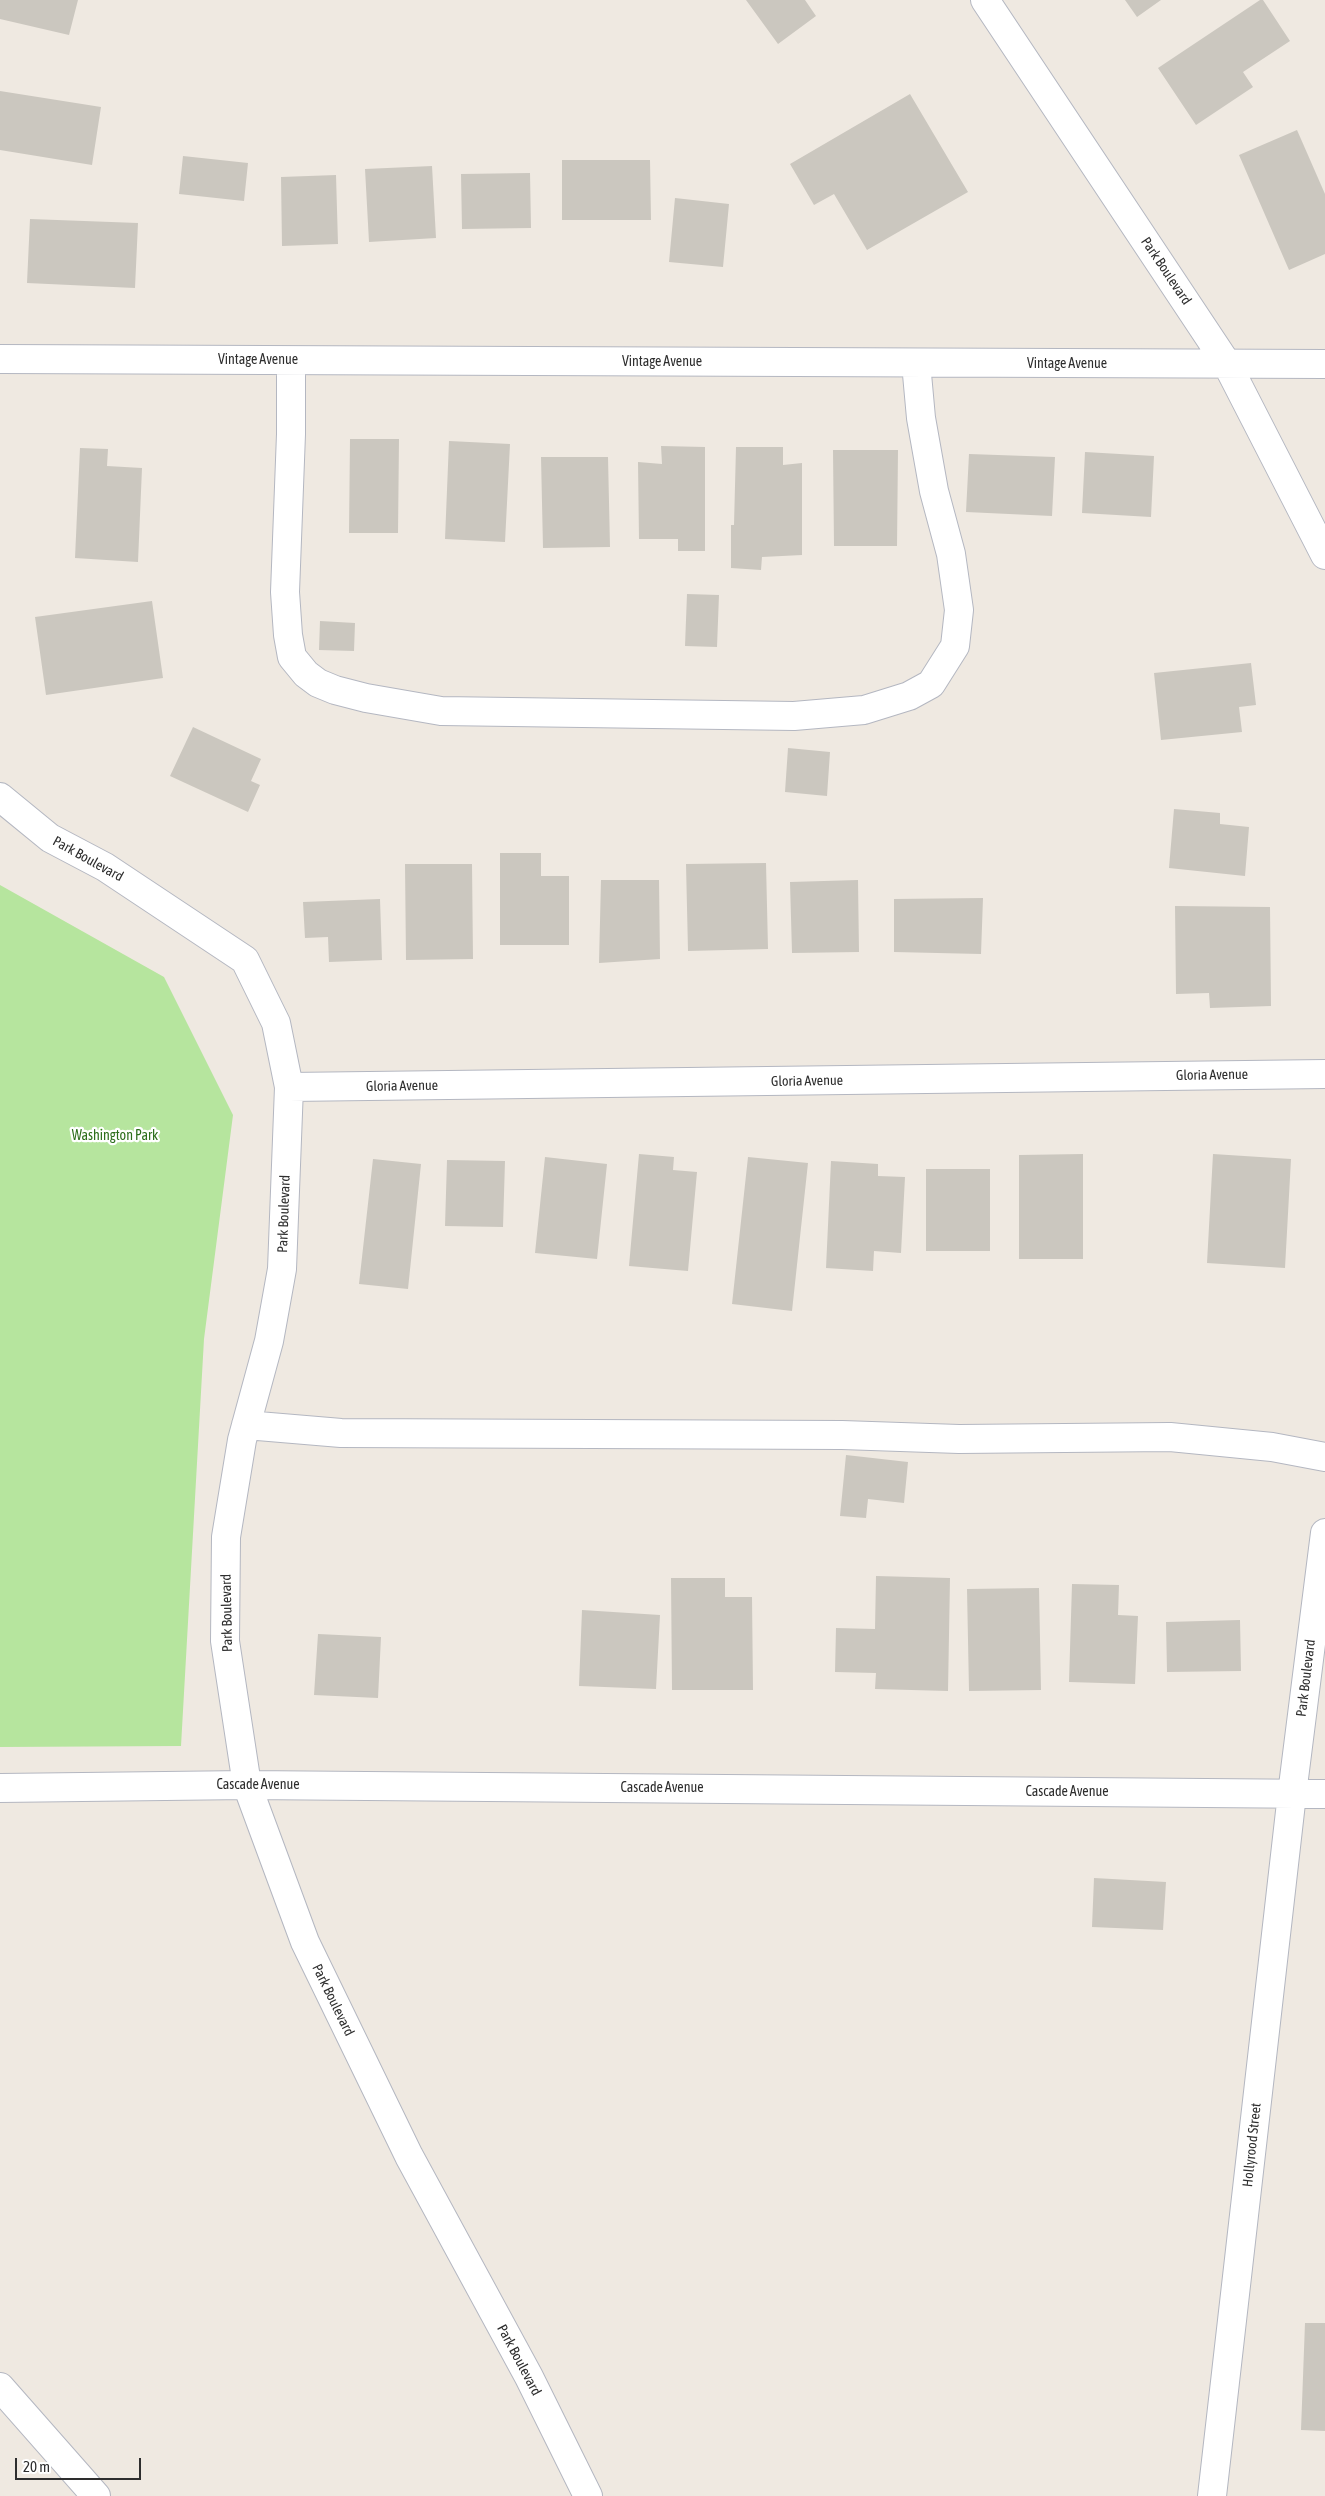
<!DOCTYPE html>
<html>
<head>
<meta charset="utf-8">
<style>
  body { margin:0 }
  #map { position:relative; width:1325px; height:2496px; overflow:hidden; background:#efe9e1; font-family:"Asap Condensed",sans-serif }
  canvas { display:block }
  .scale { position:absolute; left:15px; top:2458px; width:126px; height:22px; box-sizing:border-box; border:2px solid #2e2e2e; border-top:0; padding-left:6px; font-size:15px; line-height:18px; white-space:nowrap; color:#2e2e2e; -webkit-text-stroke:4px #fff; paint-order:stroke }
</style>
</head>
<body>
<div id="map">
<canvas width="1325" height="2496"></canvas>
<div class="scale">20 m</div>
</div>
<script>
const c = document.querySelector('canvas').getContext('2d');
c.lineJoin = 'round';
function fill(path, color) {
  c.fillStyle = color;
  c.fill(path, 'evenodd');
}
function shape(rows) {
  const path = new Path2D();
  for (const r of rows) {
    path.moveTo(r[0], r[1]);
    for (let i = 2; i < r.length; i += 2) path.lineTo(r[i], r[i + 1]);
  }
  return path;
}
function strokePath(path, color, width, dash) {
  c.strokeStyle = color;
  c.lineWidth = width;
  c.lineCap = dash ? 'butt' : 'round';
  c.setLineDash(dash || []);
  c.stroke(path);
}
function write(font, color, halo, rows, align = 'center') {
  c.font = font + ' "Asap Condensed",sans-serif';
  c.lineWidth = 4.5;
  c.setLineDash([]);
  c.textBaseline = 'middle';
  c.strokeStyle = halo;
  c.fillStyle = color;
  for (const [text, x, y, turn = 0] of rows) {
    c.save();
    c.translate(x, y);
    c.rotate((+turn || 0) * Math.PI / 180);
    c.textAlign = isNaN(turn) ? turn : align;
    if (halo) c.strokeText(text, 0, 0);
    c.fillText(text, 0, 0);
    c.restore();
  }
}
const green = shape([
  [0,885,164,977,233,1115,204,1339,181,1746,0,1747]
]);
const building = shape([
  [0,0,78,0,69,35,0,19],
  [746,0,805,0,816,16,778,44],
  [1125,0,1161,0,1137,17],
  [1260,0,1263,0,1290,41,1243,72,1253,87,1196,125,1158,68],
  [0,91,101,107,92,165,0,150],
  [910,94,968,192,867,250,834,194,814,205,790,164],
  [1297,130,1325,194,1325,254,1289,270,1239,155],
  [183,156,248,163,244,201,179,194],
  [562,160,650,160,651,220,562,220],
  [432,166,436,238,369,242,365,169],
  [530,173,531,228,462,229,461,174],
  [336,175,338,244,282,246,281,177],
  [675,198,729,204,723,267,669,262],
  [30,219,138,223,135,288,27,283],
  [350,439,399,439,398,533,349,533],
  [449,441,510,444,505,542,445,539],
  [661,446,705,447,705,551,678,551,678,539,639,539,638,462,662,464],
  [736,447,783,447,783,465,802,463,802,555,762,557,761,570,731,568,731,525,734,525],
  [80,448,108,449,107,466,142,468,138,562,75,558],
  [833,450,898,450,897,546,834,546],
  [1085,452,1154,456,1151,517,1082,513],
  [969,454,1055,457,1052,516,966,512],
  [541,457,608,457,610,547,543,548],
  [687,594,719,595,717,647,685,646],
  [152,601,163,678,46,695,35,617],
  [320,621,355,623,354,651,319,650],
  [1251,663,1256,705,1239,707,1242,732,1161,740,1154,673],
  [193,727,261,759,251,781,260,785,248,812,170,776],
  [788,748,830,752,827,796,785,792],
  [1174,809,1220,813,1220,824,1249,827,1245,876,1169,868],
  [500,853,541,853,541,876,569,876,569,945,500,945],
  [766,863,768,949,688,951,686,864],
  [405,864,472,864,473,959,406,960],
  [601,880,659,880,660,959,599,963],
  [858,880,859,952,792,953,790,882],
  [983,898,981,954,894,952,894,899],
  [380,899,382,960,329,962,328,937,305,938,303,902],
  [1175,906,1270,907,1271,1006,1210,1008,1209,993,1176,994],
  [639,1154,674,1157,673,1170,697,1172,688,1271,629,1266],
  [1083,1154,1083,1259,1019,1259,1019,1155],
  [1213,1154,1291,1159,1285,1268,1207,1263],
  [545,1157,607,1164,597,1259,535,1253],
  [748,1157,808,1163,792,1311,732,1304],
  [373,1159,421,1164,408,1289,359,1284],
  [447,1160,505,1161,503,1227,445,1226],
  [831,1161,878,1164,878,1176,905,1177,901,1253,874,1251,873,1271,826,1268],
  [926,1169,990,1169,990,1251,926,1251],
  [846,1455,908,1462,904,1503,868,1499,866,1518,840,1516],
  [876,1576,950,1578,948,1691,875,1689,876,1673,835,1672,836,1628,875,1629],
  [671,1578,725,1578,725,1597,752,1597,753,1690,672,1690],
  [1072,1584,1119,1585,1118,1615,1138,1616,1135,1684,1069,1682],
  [1039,1588,1041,1690,969,1691,967,1589],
  [582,1610,660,1615,656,1689,579,1686],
  [1240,1620,1241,1671,1167,1672,1166,1622],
  [318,1634,381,1637,378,1698,314,1695],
  [1094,1878,1166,1882,1163,1930,1092,1927],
  [1305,2323,1325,2323,1325,2431,1301,2430]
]);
const minor = shape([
  [985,0,1227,364,1325,555],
  [0,359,1325,364],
  [291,361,291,434,285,592,288,635,292,657,306,674,318,683,335,690,366,698,441,711,794,716,864,710,909,696,931,684,955,646,959,610,951,554,934,491,921,418,916,363],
  [0,797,50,838,105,867,245,960,276,1023,289,1087,282,1269,269,1341,242,1440,226,1537,225,1641,247,1785,305,1942,409,2156,529,2377,588,2496],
  [289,1087,1325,1074],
  [246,1425,341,1433,842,1435,959,1439,1170,1437,1272,1447,1325,1457],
  [0,1788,247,1785,1325,1794],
  [0,2387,96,2496],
  [1212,2496,1292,1794,1325,1533]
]);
const streetNames = [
  ["Park Boulevard",1166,271,56],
  ["Vintage Avenue",258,360],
  ["Vintage Avenue",662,362],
  ["Vintage Avenue",1067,364],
  ["Park Boulevard",88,859,29],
  ["Gloria Avenue",1212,1075,-1],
  ["Gloria Avenue",807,1081,-1],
  ["Gloria Avenue",402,1086,-1],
  ["Park Boulevard",284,1214,-88],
  ["Park Boulevard",227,1613,-91],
  ["Park Boulevard",1306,1678,-83],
  ["Cascade Avenue",258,1785],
  ["Cascade Avenue",662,1788],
  ["Cascade Avenue",1067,1792],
  ["Park Boulevard",333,2000,64],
  ["Hollyrood Street",1252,2145,-84],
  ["Park Boulevard",519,2360,62]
];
const parkNames = [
  ["Washington Park",115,1136]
];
fill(green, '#b6e59e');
fill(building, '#cbc7bf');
strokePath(minor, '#b4b7c1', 30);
strokePath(minor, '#fff', 28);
write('14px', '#2e2e2e', '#fff', streetNames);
write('14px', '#2c6e1b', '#fff', parkNames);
</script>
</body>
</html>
